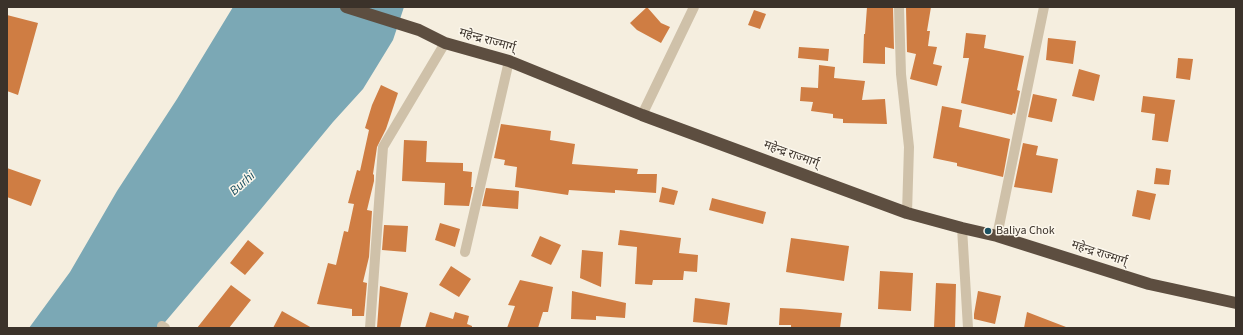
<!DOCTYPE html>
<html>
<head>
<meta charset="utf-8">
<style>
  body { margin:0 }
  #map { position:relative; width:1243px; height:335px; overflow:hidden; background:#f5eedf; font-family:"Source Sans 3",sans-serif }
  canvas { display:block }
  .frame { position:absolute; inset:0; border:8px solid #3b322a; pointer-events:none }
</style>
</head>
<body>
<div id="map">
<canvas width="1243" height="335"></canvas>
<div class="frame"></div>
</div>
<script>
const c = document.querySelector('canvas').getContext('2d');
c.lineJoin = 'round';
function fill(path, color) {
  c.fillStyle = color;
  c.fill(path, 'evenodd');
}
function shape(rows) {
  const path = new Path2D();
  for (const r of rows) {
    path.moveTo(r[0], r[1]);
    for (let i = 2; i < r.length; i += 2) path.lineTo(r[i], r[i + 1]);
  }
  return path;
}
function strokePath(path, color, width, dash) {
  c.strokeStyle = color;
  c.lineWidth = width;
  c.lineCap = dash ? 'butt' : 'round';
  c.setLineDash(dash || []);
  c.stroke(path);
}
function write(font, color, halo, rows, align = 'center') {
  c.font = font + ' "Source Sans 3","Noto Sans Devanagari",sans-serif';
  c.lineWidth = 3;
  c.setLineDash([]);
  c.textBaseline = 'middle';
  c.strokeStyle = halo;
  c.fillStyle = color;
  for (const [text, x, y, turn = 0] of rows) {
    c.save();
    c.translate(x, y);
    c.rotate((+turn || 0) * Math.PI / 180);
    c.textAlign = isNaN(turn) ? turn : align;
    if (halo) c.strokeText(text, 0, 0);
    c.fillText(text, 0, 0);
    c.restore();
  }
}
const water = shape([
  [233,7,404,7,393,40,363,89,333,122,261,209,160,328,29,328,70,272,117,191,177,99]
]);
const building = shape([
  [647,7,661,23,670,27,661,43,637,30,630,23],
  [867,7,893,7,894,49,885,47,885,64,863,63,864,34,865,34],
  [906,7,931,7,927,31,930,31,928,46,937,47,933,64,942,66,937,86,910,79,916,54,907,52],
  [754,10,766,14,760,29,748,25],
  [7,15,38,23,18,95,7,91],
  [966,33,986,35,984,48,1024,56,1017,90,1020,91,1015,114,1013,113,1012,115,961,103,969,58,963,58],
  [1048,38,1076,41,1073,64,1046,60],
  [799,47,829,49,828,61,798,58],
  [1178,58,1193,59,1190,80,1176,78],
  [819,65,835,67,834,78,865,81,862,100,885,99,887,124,843,123,843,119,833,118,833,114,811,111,813,102,800,101,801,87,818,88],
  [1079,69,1100,75,1094,101,1072,96],
  [381,85,398,93,386,129,377,147,373,174,374,175,374,181,367,210,372,211,369,257,363,282,367,283,364,316,352,316,352,309,317,304,328,263,336,265,344,231,348,232,354,204,348,203,357,170,360,171,369,130,365,128,372,105],
  [1033,94,1057,99,1052,122,1028,117],
  [1143,96,1175,100,1168,142,1152,140,1155,114,1141,112],
  [942,106,962,110,959,127,1010,139,1003,177,957,166,957,163,933,158],
  [501,124,551,131,550,140,575,144,572,164,638,169,637,174,657,174,656,193,615,190,615,193,569,190,568,195,515,187,517,167,504,165,505,160,494,158],
  [404,140,427,141,426,162,463,163,463,171,472,172,471,187,473,187,469,206,444,205,445,183,402,181],
  [1023,143,1038,146,1036,155,1058,159,1052,193,1014,187],
  [7,168,41,180,31,206,7,197],
  [1156,168,1171,170,1169,185,1154,184],
  [662,187,678,191,674,205,659,202],
  [486,188,519,191,518,209,482,206],
  [1137,190,1156,194,1150,220,1132,216],
  [712,198,766,212,763,224,709,210],
  [440,223,460,229,455,247,435,240],
  [384,225,408,226,406,252,382,250],
  [620,230,681,238,679,253,698,255,697,272,684,271,683,280,653,280,652,285,635,284,637,247,618,245],
  [540,236,561,245,551,265,531,256],
  [791,238,849,246,844,281,786,272],
  [248,240,264,253,245,275,230,263],
  [582,250,603,252,601,287,580,278],
  [451,266,471,279,459,297,439,285],
  [880,271,913,273,911,311,878,309],
  [520,280,553,287,548,312,543,312,538,328,507,328,515,306,508,305],
  [936,283,956,284,955,328,934,328],
  [231,285,251,300,229,328,197,328],
  [380,286,408,293,400,328,377,328],
  [572,291,626,303,625,318,596,316,596,320,571,319],
  [978,291,1001,296,995,324,974,319,974,314],
  [695,298,730,303,727,325,693,322],
  [780,308,800,309,842,313,840,328,791,328,791,325,779,325],
  [282,311,312,328,273,328],
  [430,312,453,319,455,312,469,316,467,324,472,326,472,328,425,328],
  [1027,312,1066,327,1066,328,1024,328]
]);
const street = shape([
  [899,7,901,74,909,147,907,213],
  [642,115,694,7],
  [962,228,968,328],
  [997,236,1044,7],
  [465,252,509,61],
  [162,326,165,328],
  [370,328,383,147,445,43]
]);
const highway = shape([
  [346,7,419,30,445,43,509,61,642,115,907,213,962,228,997,236,1149,284,1236,303]
]);
const markers = [
  [988,231,4,"#1b5061"]
];
const streetNames = [
  ["महेन्द्र राज्मार्ग्",487,41,16],
  ["महेन्द्र राज्मार्ग्",791,155,20],
  ["महेन्द्र राज्मार्ग्",1099,254,18]
];
const poiNames = [
  ["Baliya Chok",996,231]
];
const waterNames = [
  ["Burhi",243,184,-42]
];
fill(water, '#7ba8b5');
fill(building, '#cf7d43');
strokePath(street, '#cfc1a9', 10);
strokePath(highway, '#5d4e40', 12);
for (const [x, y, r, color] of markers) {
  const dot = new Path2D();
  dot.arc(x, y, r, 0, 2 * Math.PI);
  c.fillStyle = color;
  c.fill(dot);
  strokePath(dot, '#fcf7ec', 1.5);
}
write('12px', '#3b322a', '#fcf7ec', streetNames);
write('12px', '#3b322a', '#fcf7ec', poiNames, 'left');
write('italic 13px', '#1b5061', '#fcf7ec', waterNames);
</script>
</body>
</html>
